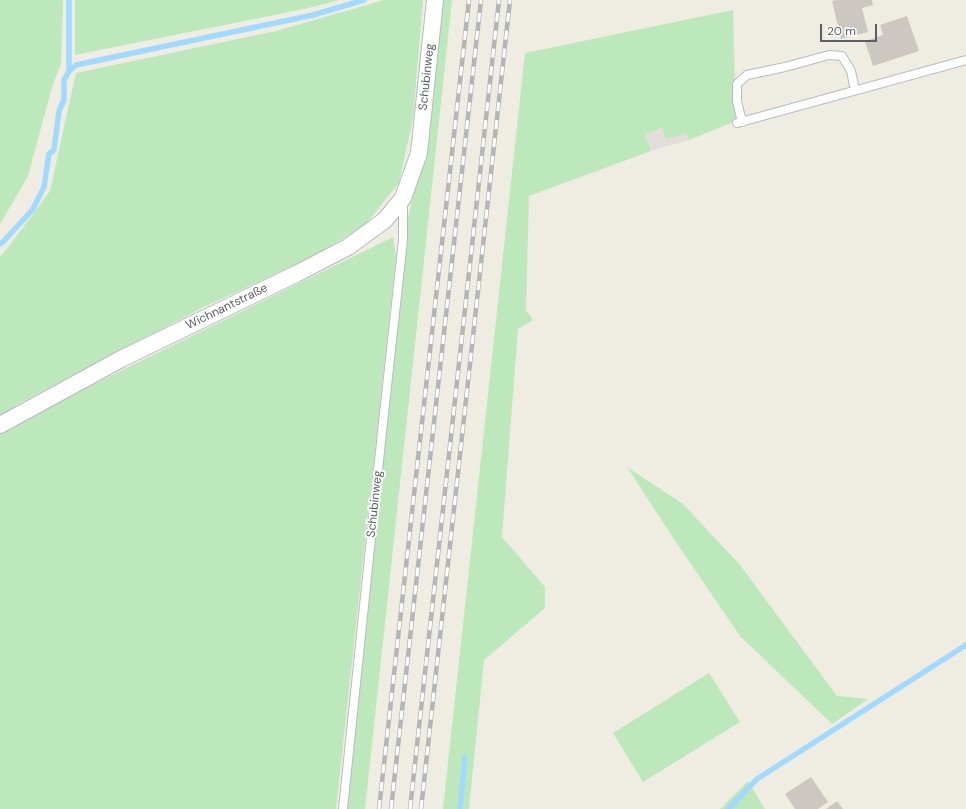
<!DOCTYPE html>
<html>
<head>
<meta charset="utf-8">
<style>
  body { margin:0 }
  #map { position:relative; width:966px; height:809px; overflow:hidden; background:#efece2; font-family:"DM Sans",sans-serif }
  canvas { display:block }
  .scale { position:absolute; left:820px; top:24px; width:57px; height:18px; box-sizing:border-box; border:2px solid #5a5f64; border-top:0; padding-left:5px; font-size:12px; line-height:14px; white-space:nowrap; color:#5a5f64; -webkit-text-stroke:3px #fff; paint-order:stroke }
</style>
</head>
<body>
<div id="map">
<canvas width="966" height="809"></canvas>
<div class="scale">20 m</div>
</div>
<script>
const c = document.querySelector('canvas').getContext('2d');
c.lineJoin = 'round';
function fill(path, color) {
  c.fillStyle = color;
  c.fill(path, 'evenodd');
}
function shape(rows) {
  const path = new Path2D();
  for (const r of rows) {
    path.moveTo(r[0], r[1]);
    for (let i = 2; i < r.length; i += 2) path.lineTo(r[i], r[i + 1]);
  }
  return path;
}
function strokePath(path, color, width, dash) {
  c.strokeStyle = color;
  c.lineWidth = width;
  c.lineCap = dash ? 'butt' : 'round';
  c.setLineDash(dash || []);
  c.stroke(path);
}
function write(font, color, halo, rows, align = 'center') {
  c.font = font + ' "DM Sans",sans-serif';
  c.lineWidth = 4;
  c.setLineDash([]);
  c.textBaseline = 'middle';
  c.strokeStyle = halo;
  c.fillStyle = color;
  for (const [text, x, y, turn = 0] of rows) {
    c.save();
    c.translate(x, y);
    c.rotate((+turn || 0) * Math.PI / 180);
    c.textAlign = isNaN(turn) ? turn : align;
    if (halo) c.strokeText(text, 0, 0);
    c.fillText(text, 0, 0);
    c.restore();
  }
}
const industrial = shape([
  [662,128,686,133,689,140,651,151,645,134]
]);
const green = shape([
  [0,0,63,0,61,64,52,87,28,176,0,224],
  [75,0,340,0,304,9,75,55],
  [384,0,423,0,413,118,399,183,365,225,312,257,204,307,16,405,23,419,393,237,396,256,336,809,0,809,0,257,10,245,50,191,76,73,276,31],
  [438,0,452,0,365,809,347,809,407,224,421,155],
  [733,10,736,121,689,140,686,133,666,139,662,128,645,134,651,151,529,196,526,310,533,320,518,329,502,537,545,587,545,608,484,660,469,809,443,809,525,53],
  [627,467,683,504,740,565,837,696,868,699,832,724,740,636,672,536],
  [709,673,740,722,643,782,613,733],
  [748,781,765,809,720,809]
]);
const stream = shape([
  [69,71,76,65,313,15,364,0],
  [0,244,3,242,33,209,44,187,49,154,54,150,59,111,64,100,64,80,69,71,69,0],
  [460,809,465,757],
  [728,809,757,779,966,645]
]);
const building = shape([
  [835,0,872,0,873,5,862,8,868,32,841,39,832,1],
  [907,16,919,51,873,66,865,41,883,35,880,25],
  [811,777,828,802,818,809,795,809,785,794],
  [837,801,843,809,826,809]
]);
const lane = shape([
  [742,122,737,101,737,84,747,75,785,67,829,55,842,56,851,71,855,90],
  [737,123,966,60],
  [343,809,382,432,403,240,403,201]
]);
const street = shape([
  [0,425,121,359,296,274,348,247,385,220,403,198,419,153,435,0]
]);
const rail = shape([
  [379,809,469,0],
  [391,809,481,0],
  [410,809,499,0],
  [421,809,510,0]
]);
const streetNames = [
  ["Schubinweg",427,77,-84],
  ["Wichnantstraße",227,307,-26],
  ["Schubinweg",375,504,-84]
];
fill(industrial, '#e2dfda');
fill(green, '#bde8bc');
strokePath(stream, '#a2d9ff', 5.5);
fill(building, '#ccc8c1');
strokePath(lane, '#b7bbc0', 10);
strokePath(street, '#b7bbc0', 18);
strokePath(lane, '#fff', 8);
strokePath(street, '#fff', 16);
strokePath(rail, '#b4b5b5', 4.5);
strokePath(rail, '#fff', 3, [9]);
write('12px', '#5a5f64', '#fff', streetNames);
</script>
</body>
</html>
